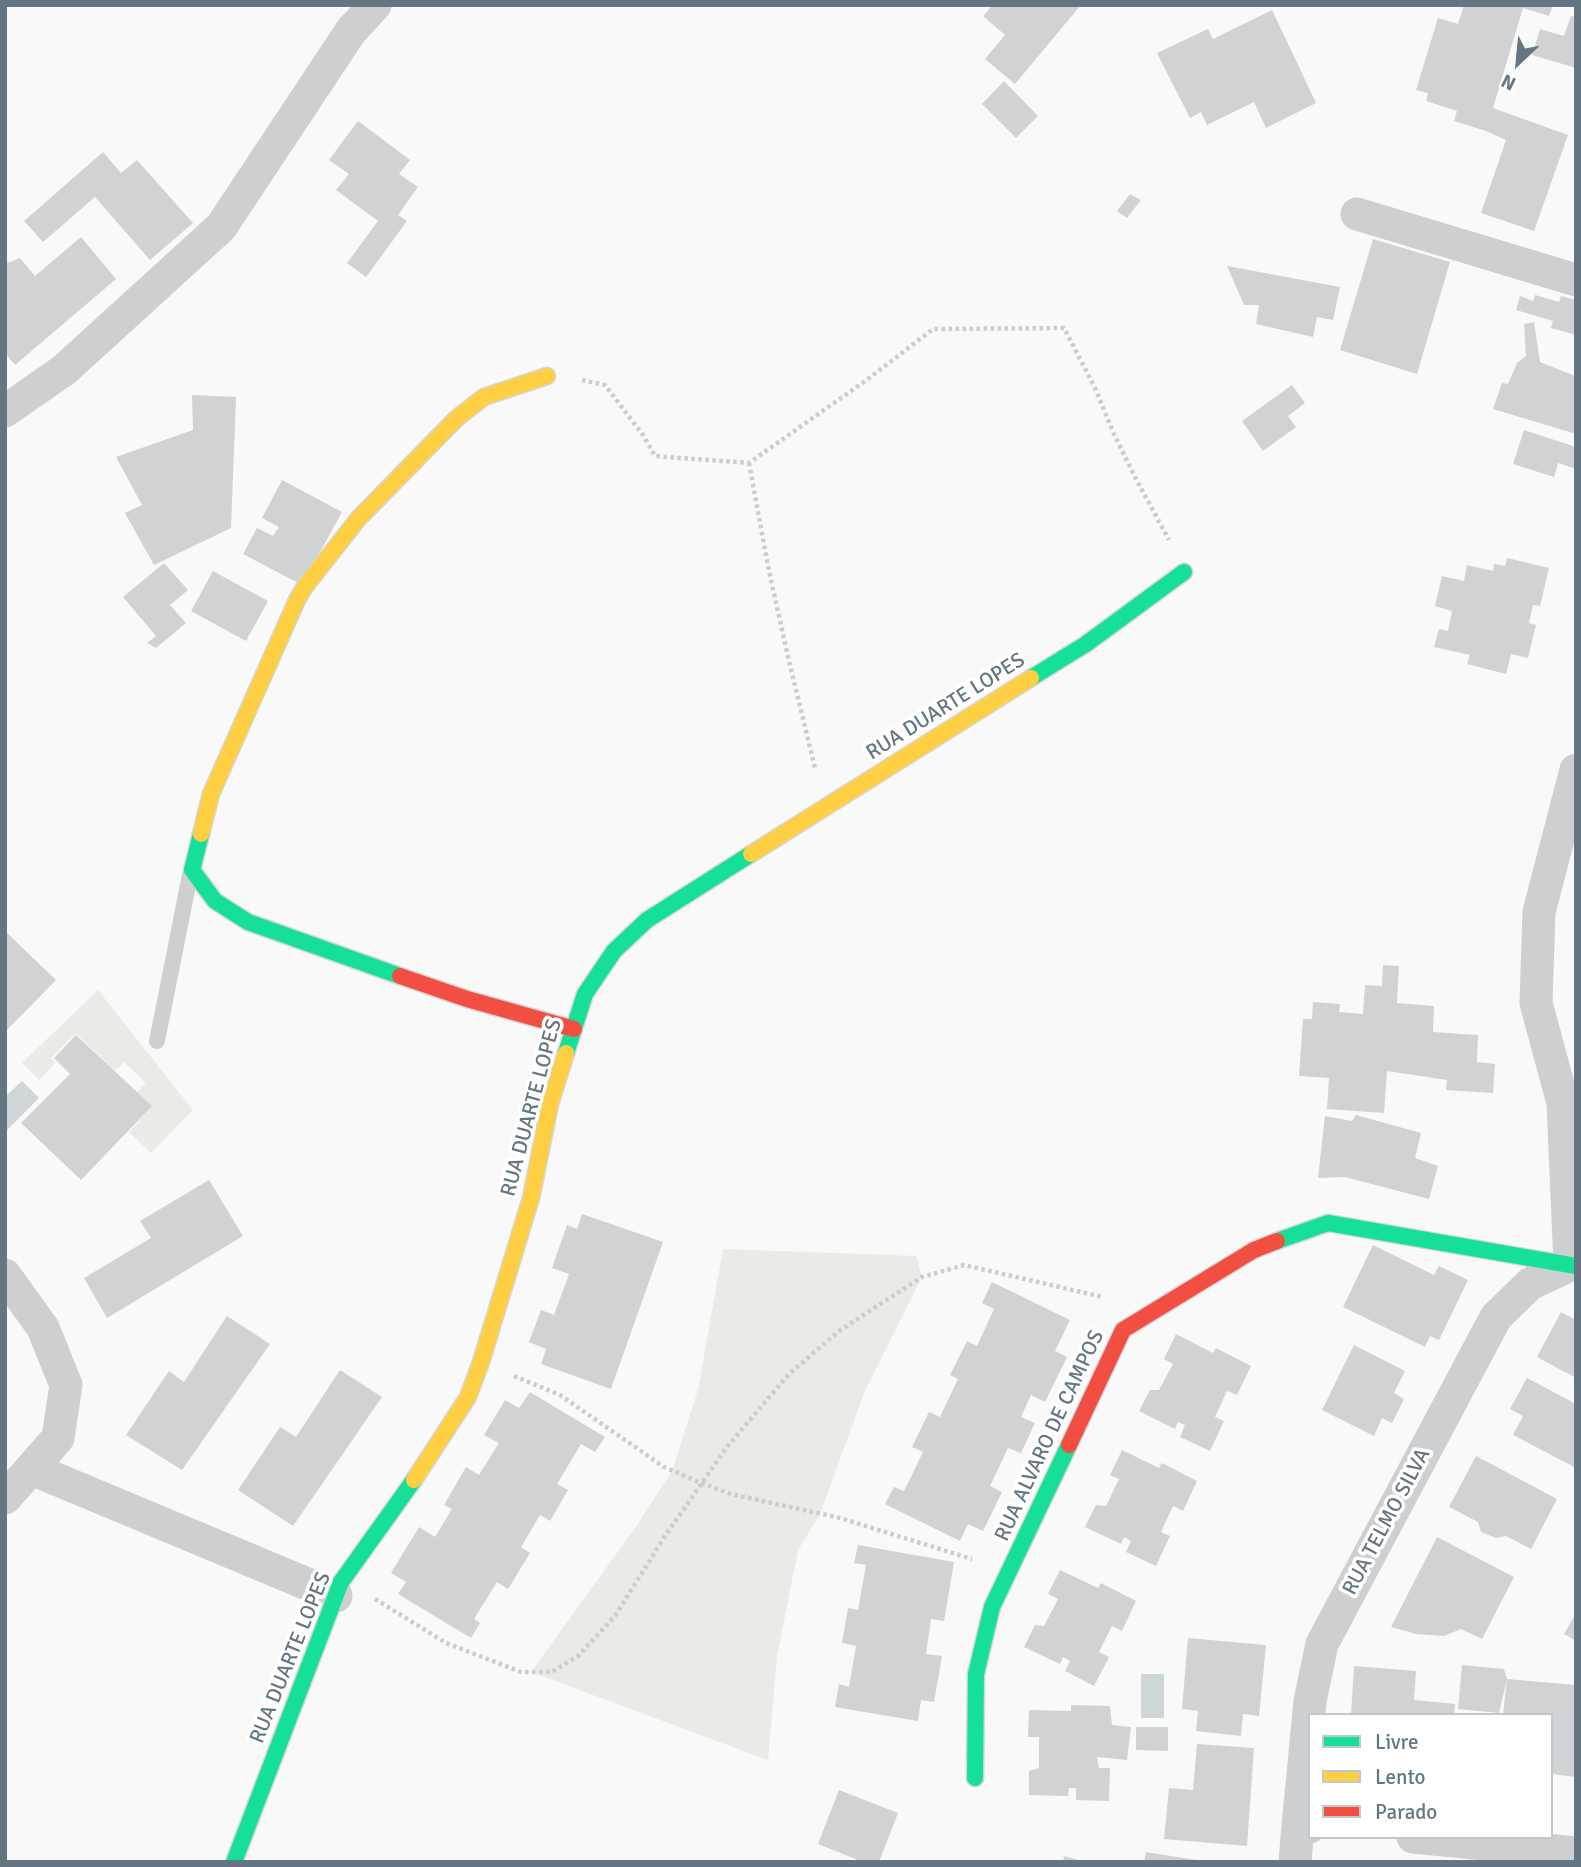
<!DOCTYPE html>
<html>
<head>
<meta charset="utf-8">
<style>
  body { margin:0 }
  #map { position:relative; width:1581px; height:1867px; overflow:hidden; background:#f9f9f9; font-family:Signika,sans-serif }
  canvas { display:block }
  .frame { position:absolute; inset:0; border:7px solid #657683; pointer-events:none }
  .legend { position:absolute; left:1308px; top:1713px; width:245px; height:126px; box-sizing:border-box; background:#fff; border:2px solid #c1c8cd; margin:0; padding:9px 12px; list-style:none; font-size:21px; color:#657683 }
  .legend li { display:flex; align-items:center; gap:14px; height:35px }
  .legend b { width:35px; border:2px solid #c1c8cd }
  .north { position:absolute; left:1483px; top:28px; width:70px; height:70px; -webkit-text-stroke:5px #fff; paint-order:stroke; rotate:206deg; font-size:19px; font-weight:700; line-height:28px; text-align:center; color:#657683 }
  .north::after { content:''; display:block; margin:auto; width:24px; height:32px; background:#657683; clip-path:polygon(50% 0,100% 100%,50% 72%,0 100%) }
</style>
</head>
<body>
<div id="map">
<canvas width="1581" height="1867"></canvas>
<div class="frame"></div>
<ul class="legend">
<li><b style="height:9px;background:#16e098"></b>Livre</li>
<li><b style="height:9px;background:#ffcf43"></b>Lento</li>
<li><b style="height:9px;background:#f24e42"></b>Parado</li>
</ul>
<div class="north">N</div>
</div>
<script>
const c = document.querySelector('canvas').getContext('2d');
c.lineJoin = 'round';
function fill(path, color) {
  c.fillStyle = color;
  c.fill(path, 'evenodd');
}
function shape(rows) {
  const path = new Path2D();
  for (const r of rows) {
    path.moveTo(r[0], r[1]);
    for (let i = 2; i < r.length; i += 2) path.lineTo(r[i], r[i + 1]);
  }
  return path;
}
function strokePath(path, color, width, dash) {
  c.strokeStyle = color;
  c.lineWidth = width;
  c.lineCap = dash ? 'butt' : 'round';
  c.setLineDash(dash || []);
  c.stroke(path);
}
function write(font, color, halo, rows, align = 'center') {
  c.font = font + ' Signika,sans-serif';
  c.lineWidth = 7;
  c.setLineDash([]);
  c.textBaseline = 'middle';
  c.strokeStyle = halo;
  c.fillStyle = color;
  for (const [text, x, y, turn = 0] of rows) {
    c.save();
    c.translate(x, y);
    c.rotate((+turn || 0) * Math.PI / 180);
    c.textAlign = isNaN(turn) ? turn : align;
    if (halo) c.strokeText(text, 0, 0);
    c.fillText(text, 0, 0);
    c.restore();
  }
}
const green = shape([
  [98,990,193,1110,151,1153,129,1132,152,1106,137,1092,146,1083,124,1062,115,1071,76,1033,51,1058,55,1063,39,1080,22,1063],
  [723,1249,916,1256,922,1277,864,1393,820,1514,798,1550,777,1656,768,1760,531,1672,635,1528,672,1471,698,1390]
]);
const water = shape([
  [22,1081,39,1098,5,1132,5,1097],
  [1141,1674,1164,1674,1164,1718,1141,1718]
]);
const building = shape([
  [993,5,1081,5,1015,84,985,59,1005,35,983,16],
  [1464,5,1553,5,1549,16,1523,8,1493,108,1568,135,1534,231,1481,213,1506,140,1486,131,1454,121,1457,111,1426,101,1428,93,1416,90,1438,18,1458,24],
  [1272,10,1316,103,1266,128,1254,102,1207,125,1201,112,1190,118,1157,53,1208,29,1213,39],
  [1571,16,1576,17,1576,68,1532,55,1540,29,1564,36],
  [1004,81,1038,116,1016,138,982,104],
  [358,121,410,160,399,174,418,187,398,215,407,221,366,277,347,263,378,221,336,190,349,174,329,160],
  [103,152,121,173,137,160,193,223,150,260,95,197,43,242,24,221],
  [1130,194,1141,200,1127,218,1117,211],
  [81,237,116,279,15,365,5,353,5,264,20,258,35,276],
  [1373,239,1450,262,1417,374,1340,350],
  [1227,266,1340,287,1333,320,1317,317,1313,337,1256,324,1259,305,1244,305],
  [1535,295,1559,302,1561,296,1576,300,1576,335,1551,328,1553,321,1516,310,1520,296,1533,301],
  [1534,322,1540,362,1575,376,1576,434,1493,409,1502,383,1508,384,1517,363,1526,356,1524,324],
  [1292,385,1305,403,1288,416,1296,427,1263,451,1242,421],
  [192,395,236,397,231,528,154,565,125,513,142,505,116,457,193,430],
  [1524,430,1576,447,1576,469,1558,463,1554,477,1513,464],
  [282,480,342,512,302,585,243,554,257,528,273,536,279,527,262,518],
  [1507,558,1549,568,1540,606,1533,605,1529,623,1536,625,1528,658,1511,654,1506,674,1467,664,1470,655,1434,647,1439,629,1448,631,1452,611,1435,606,1442,576,1464,581,1467,565,1493,571,1494,564,1505,566],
  [164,563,188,590,170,605,186,623,156,648,147,643,156,636,123,597],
  [213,571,268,601,246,641,191,611],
  [5,931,56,980,5,1032],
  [1383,965,1399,966,1397,1003,1434,1006,1433,1032,1478,1035,1477,1062,1495,1064,1493,1093,1446,1090,1447,1080,1387,1071,1384,1113,1327,1109,1329,1078,1299,1076,1303,1019,1312,1019,1313,1002,1340,1004,1339,1012,1363,1014,1365,985,1382,986],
  [76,1035,152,1106,81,1180,21,1123,70,1074,54,1058],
  [1356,1115,1421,1133,1415,1158,1438,1166,1429,1199,1345,1177,1318,1178,1325,1116,1352,1121],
  [209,1180,243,1236,107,1318,84,1278,151,1238,140,1221],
  [582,1214,663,1242,611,1389,541,1364,546,1349,529,1342,541,1310,554,1315,569,1274,552,1268,567,1225,577,1229],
  [1373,1245,1434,1275,1439,1266,1468,1280,1439,1340,1430,1336,1425,1347,1343,1307],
  [992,1282,1070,1320,1055,1351,1067,1357,1045,1402,1031,1395,1021,1417,1035,1423,1021,1453,1008,1448,990,1486,1002,1492,983,1531,968,1524,960,1541,885,1504,894,1487,904,1491,923,1452,912,1447,929,1412,940,1417,958,1379,950,1375,967,1341,977,1346,994,1309,982,1303],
  [1561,1312,1576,1320,1576,1378,1537,1357],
  [227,1316,270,1344,182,1470,126,1435,169,1371,184,1382],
  [1176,1334,1213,1353,1216,1348,1251,1366,1237,1395,1227,1391,1215,1417,1224,1421,1210,1451,1180,1437,1185,1425,1178,1422,1175,1429,1139,1411,1150,1390,1159,1390,1173,1364,1164,1359],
  [1354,1345,1405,1371,1394,1393,1404,1399,1392,1423,1382,1418,1374,1436,1322,1410],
  [340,1370,382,1397,293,1526,238,1490,280,1427,296,1437],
  [1527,1378,1576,1404,1576,1468,1513,1435,1523,1416,1510,1409],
  [530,1392,605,1437,595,1452,581,1444,557,1484,568,1490,550,1521,540,1515,521,1547,530,1553,508,1589,497,1582,474,1619,480,1623,471,1638,398,1594,406,1582,391,1573,419,1527,435,1537,452,1509,444,1505,466,1467,479,1475,499,1443,484,1435,505,1400,519,1408],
  [1122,1450,1159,1468,1162,1463,1197,1481,1183,1511,1173,1506,1161,1532,1170,1536,1156,1566,1126,1552,1131,1541,1124,1537,1121,1544,1085,1527,1096,1505,1106,1506,1119,1479,1110,1475],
  [1476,1456,1557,1499,1531,1549,1506,1536,1496,1538,1481,1532,1478,1522,1449,1507],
  [1437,1537,1514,1577,1482,1639,1461,1629,1444,1636,1416,1634,1391,1627],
  [858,1545,954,1562,944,1621,931,1619,926,1654,942,1656,934,1702,921,1700,918,1721,835,1707,839,1684,849,1687,856,1646,842,1643,848,1608,858,1610,866,1565,854,1563],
  [1060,1570,1098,1588,1101,1583,1136,1601,1122,1631,1112,1626,1099,1652,1109,1657,1094,1686,1065,1671,1070,1661,1063,1657,1060,1664,1024,1647,1035,1625,1044,1626,1058,1599,1048,1594],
  [1576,1613,1576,1641,1564,1634],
  [1188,1638,1266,1645,1259,1716,1243,1714,1241,1736,1196,1731,1198,1711,1182,1709],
  [1462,1665,1504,1669,1507,1679,1499,1713,1458,1709],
  [1354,1666,1416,1671,1414,1700,1455,1704,1454,1715,1351,1715],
  [1507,1679,1576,1685,1576,1777,1551,1774,1551,1715,1503,1715],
  [1071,1705,1110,1706,1112,1725,1131,1727,1127,1760,1097,1757,1099,1768,1110,1768,1109,1801,1076,1800,1076,1788,1069,1788,1068,1796,1029,1795,1029,1771,1039,1768,1039,1737,1028,1737,1029,1710,1071,1711],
  [1136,1727,1168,1727,1168,1751,1136,1750],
  [1197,1744,1254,1748,1247,1846,1164,1839,1169,1788,1193,1790],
  [839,1790,898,1813,879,1862,863,1862,818,1844],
  [1146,1852,1196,1860,1196,1862,1144,1862],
  [1064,1856,1082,1861,1082,1862,1063,1862]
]);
const path = shape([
  [582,380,605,385,643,435,655,456,749,463,868,379,933,329,1064,328,1095,388,1113,432,1135,477,1169,540],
  [749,463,769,571,789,661,815,768],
  [514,1376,560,1395,664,1467,701,1483,731,1494,840,1518,972,1559],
  [375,1599,446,1643,521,1672,552,1672,578,1656,615,1616,665,1536,727,1447,789,1374,839,1331,922,1277,964,1265,1103,1297]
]);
const lane = shape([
  [157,1041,190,875]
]);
const street = shape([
  [1357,214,1576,280],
  [5,411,64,370,221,227,351,31,375,5],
  [5,1275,43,1328,66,1385,58,1438,5,1498],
  [32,1469,336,1596],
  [1298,1826,1310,1701,1322,1644,1496,1317,1530,1284,1570,1265,1563,1103,1536,1003,1539,912,1576,770],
  [1413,1837,1576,1853],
  [1295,1862,1298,1826,1310,1827]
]);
const fast = shape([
  [1031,678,1086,644,1184,572],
  [201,834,192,870,215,901,248,922,400,976],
  [566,1053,585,994,614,951,647,920,751,854],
  [1277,1241,1328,1223,1576,1266],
  [975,1778,976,1674,992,1607,1069,1445],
  [234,1862,341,1582,414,1480]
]);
const slow = shape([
  [201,834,211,794,297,600,304,588,358,519,457,418,484,397,547,376],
  [751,854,1031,678],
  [414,1480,468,1397,481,1362,531,1198,550,1104,566,1053]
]);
const jam = shape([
  [400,976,467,999,574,1029],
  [1069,1445,1123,1330,1254,1250,1277,1241]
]);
const streetNames = [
  ["RUA DUARTE LOPES",946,707,-32],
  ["RUA DUARTE LOPES",532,1108,-75],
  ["RUA ALVARO DE CAMPOS",1050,1436,-65],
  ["RUA TELMO SILVA",1387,1522,-62],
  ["RUA DUARTE LOPES",291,1658,-68]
];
fill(green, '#e8ebe6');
fill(water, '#ced6d9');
fill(building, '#d0d2d3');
strokePath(fast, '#d5d6d7', 19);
strokePath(slow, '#d5d6d7', 19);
strokePath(jam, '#d5d6d7', 19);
strokePath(path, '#cbcccd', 4.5, [3.5, 3.5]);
strokePath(lane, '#cecfd0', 16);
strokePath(street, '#cecfd0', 33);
strokePath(fast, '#16e098', 16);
strokePath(slow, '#ffcf43', 16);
strokePath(jam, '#f24e42', 16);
write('21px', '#657683', '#fff', streetNames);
</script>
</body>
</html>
